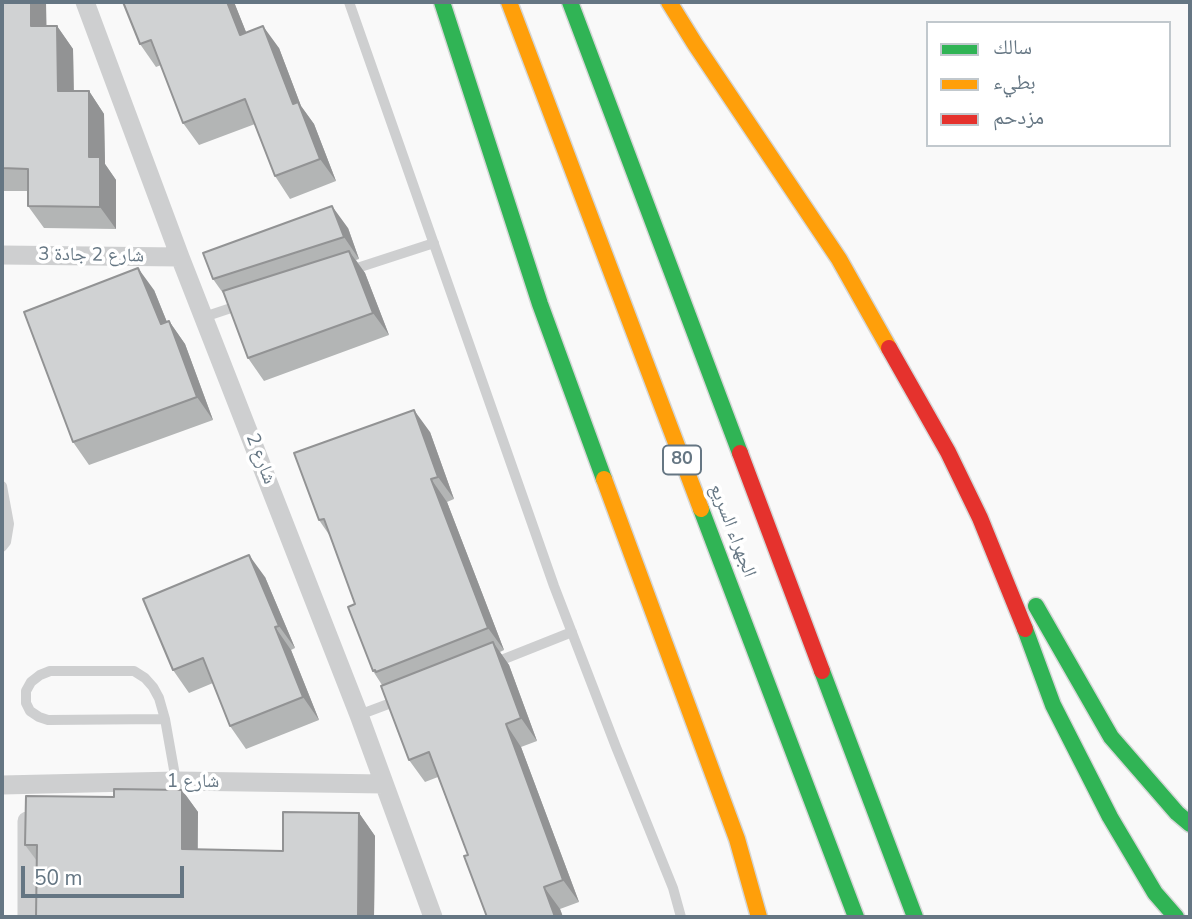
<!DOCTYPE html>
<html>
<head>
<meta charset="utf-8">
<style>
  body { margin:0 }
  #map { position:relative; width:1192px; height:919px; overflow:hidden; background:#f9f9f9; font-family:"Nunito Sans","Noto Naskh Arabic",sans-serif }
  canvas { display:block }
  .frame { position:absolute; inset:0; border:4px solid #657683; pointer-events:none }
  .legend { position:absolute; left:926px; top:21px; width:245px; height:126px; box-sizing:border-box; background:#fff; border:2px solid #c1c8cd; margin:0; padding:9px 12px; list-style:none; font-size:21px; color:#657683 }
  .legend li { display:flex; align-items:center; gap:14px; height:35px }
  .legend b { width:35px; border:2px solid #c1c8cd }
  .scale { position:absolute; left:21px; top:866px; width:163px; height:32px; box-sizing:border-box; border:4px solid #657683; border-top:0; padding-left:9px; font-size:21px; line-height:24px; white-space:nowrap; color:#657683; -webkit-text-stroke:5px #fff; paint-order:stroke }
</style>
</head>
<body>
<div id="map">
<canvas width="1192" height="919"></canvas>
<div class="frame"></div>
<ul class="legend">
<li><b style="height:9px;background:#30b455"></b>سالك</li>
<li><b style="height:9px;background:#ff9f0a"></b>بطيء</li>
<li><b style="height:9px;background:#e5322d"></b>مزدحم</li>
</ul>
<div class="scale">50 m</div>
</div>
<script>
const c = document.querySelector('canvas').getContext('2d');
c.lineJoin = 'round';
function shape(rows) {
  const path = new Path2D();
  for (const r of rows) {
    path.moveTo(r[0], r[1]);
    for (let i = 2; i < r.length; i += 2) path.lineTo(r[i], r[i + 1]);
  }
  return path;
}
function strokePath(path, color, width, dash) {
  c.strokeStyle = color;
  c.lineWidth = width;
  c.lineCap = dash ? 'butt' : 'round';
  c.setLineDash(dash || []);
  c.stroke(path);
}
function fill(path, color) {
  c.fillStyle = color;
  c.fill(path, 'evenodd');
}
function write(font, color, halo, rows, align = 'center') {
  c.font = font + ' "Nunito Sans","Noto Naskh Arabic",sans-serif';
  c.lineWidth = 7;
  c.setLineDash([]);
  c.textBaseline = 'middle';
  c.strokeStyle = halo;
  c.fillStyle = color;
  for (const [text, x, y, turn = 0] of rows) {
    c.save();
    c.translate(x, y);
    c.rotate((+turn || 0) * Math.PI / 180);
    c.textAlign = isNaN(turn) ? turn : align;
    if (halo) c.strokeText(text, 0, 0);
    c.fillText(text, 0, 0);
    c.restore();
  }
}
const lane = shape([
  [349,2,554,586,616,747,673,888,681,917],
  [351,270,434,243],
  [204,317,240,305],
  [2,486,9,524,6,542,2,547],
  [494,663,572,632],
  [359,715,399,700],
  [165,719,48,720,39,717,30,711,26,703,26,691,31,682,40,675,50,671,134,671,145,678,153,687,159,698,165,719,176,781]
]);
const street = shape([
  [85,2,180,257,359,715,433,917],
  [2,255,180,257],
  [2,785,176,781,384,784],
  [27,821,27,917]
]);
const fast = shape([
  [442,2,540,304,604,479],
  [570,2,740,453],
  [701,509,856,917],
  [1036,606,1111,737,1177,813,1190,824],
  [1025,629,1053,705,1110,817,1155,893,1176,917],
  [822,671,915,917]
]);
const slow = shape([
  [509,2,701,509],
  [669,2,695,44,839,259,889,348],
  [604,479,737,839,759,917]
]);
const jam = shape([
  [889,348,948,452,980,518,1025,629],
  [740,453,822,671]
]);
const wall = shape([
  [2,2,46,26,57,26,73,49,74,91,89,91,104,114,105,164,116,180,116,229,44,228,28,206,28,191,2,191],
  [123,2,234,2,246,32,279,48,301,106,314,124,336,181,290,199,275,176,255,124,199,145,183,123,161,65,156,67,140,44],
  [348,228,359,259,356,260,365,273,389,335,264,381,248,358,225,296,213,279],
  [154,290,167,322,169,321,185,344,213,420,89,465,73,442],
  [430,432,454,499,447,502,504,650,500,652,509,665,537,741,521,747,579,902,560,909,563,917,487,917,468,855,438,777,425,782,409,760,382,685,373,671,355,604,330,536,319,520],
  [265,577,295,648,291,650,319,720,246,749,230,726,213,683,189,693,173,670],
  [182,790,198,812,198,849,283,851,359,813,375,836,374,917,36,917,37,861,25,845,114,797]
]);
const shadedWall = shape([
  [31,2,46,2,47,49,31,26],
  [227,2,234,2,256,57,240,35],
  [57,26,73,49,74,114,58,91],
  [263,26,279,48,301,106,314,124,336,181,320,159,293,104],
  [89,91,104,114,105,164,116,180,116,229,100,207,89,157],
  [332,206,348,228,359,259,344,237],
  [349,251,365,273,389,335,373,313],
  [138,268,154,290,177,347,161,324],
  [169,321,185,344,213,420,197,397],
  [414,410,430,432,454,499,438,477],
  [431,479,447,502,504,650,488,628],
  [249,555,265,577,295,648,279,626],
  [275,627,291,650,319,720,303,697],
  [493,642,509,665,537,741,521,718],
  [506,724,521,747,579,902,563,880],
  [182,790,198,812,197,872,182,849],
  [359,813,375,836,374,917,358,917],
  [544,887,560,909,563,917,555,917]
]);
const building = shape([
  [2,2,31,2,31,26,57,26,58,91,89,91,89,157,100,157,100,207,28,206,28,169,2,168,2,2],
  [123,2,227,2,240,35,263,26,293,104,298,102,320,159,275,176,245,99,183,123,151,40,140,44,123,2],
  [332,206,344,237,213,279,203,253,332,206],
  [349,251,373,313,248,358,223,291,349,251],
  [138,268,161,324,169,321,197,397,73,442,24,312,138,268],
  [414,410,438,477,431,479,488,628,376,672,375,670,373,671,348,607,355,604,324,519,319,520,294,453,414,410],
  [249,555,279,626,275,627,303,697,230,726,203,658,173,670,143,599,249,555],
  [493,642,521,718,506,724,563,880,544,887,555,917,487,917,464,856,468,855,429,752,409,760,381,686,493,642],
  [114,789,182,790,182,849,283,851,283,812,359,813,358,917,36,917,37,845,25,845,26,796,114,797,114,789]
]);
const shields = [
  [682,460,38]
];
const shieldNames = [
  ["80",682,460]
];
const streetNames = [
  ["شارع 2 جادة 3",91,256,1],
  ["شارع 2",260,459,69],
  ["الجهراء السريع",732,531,69],
  ["شارع 1",193,782]
];
strokePath(fast, '#d5d6d6', 19);
strokePath(slow, '#d5d6d6', 19);
strokePath(jam, '#d5d6d6', 19);
strokePath(lane, '#cecfd0', 10);
strokePath(street, '#cecfd0', 19);
strokePath(fast, '#30b455', 16);
strokePath(slow, '#ff9f0a', 16);
strokePath(jam, '#e5322d', 16);
fill(wall, '#b3b5b5');
fill(shadedWall, '#929394');
fill(building, '#d0d2d3');
strokePath(building, '#929394', 2);
for (const [x, y, w] of shields) {
  const box = new Path2D();
  box.roundRect(x - w / 2, y - 14.5, w, 29, 5);
  c.fillStyle = '#fff';
  c.fill(box);
  strokePath(box, '#657683', 2);
}
write('bold 18px', '#657683', null, shieldNames);
write('19px', '#657683', '#fff', streetNames);
</script>
</body>
</html>
